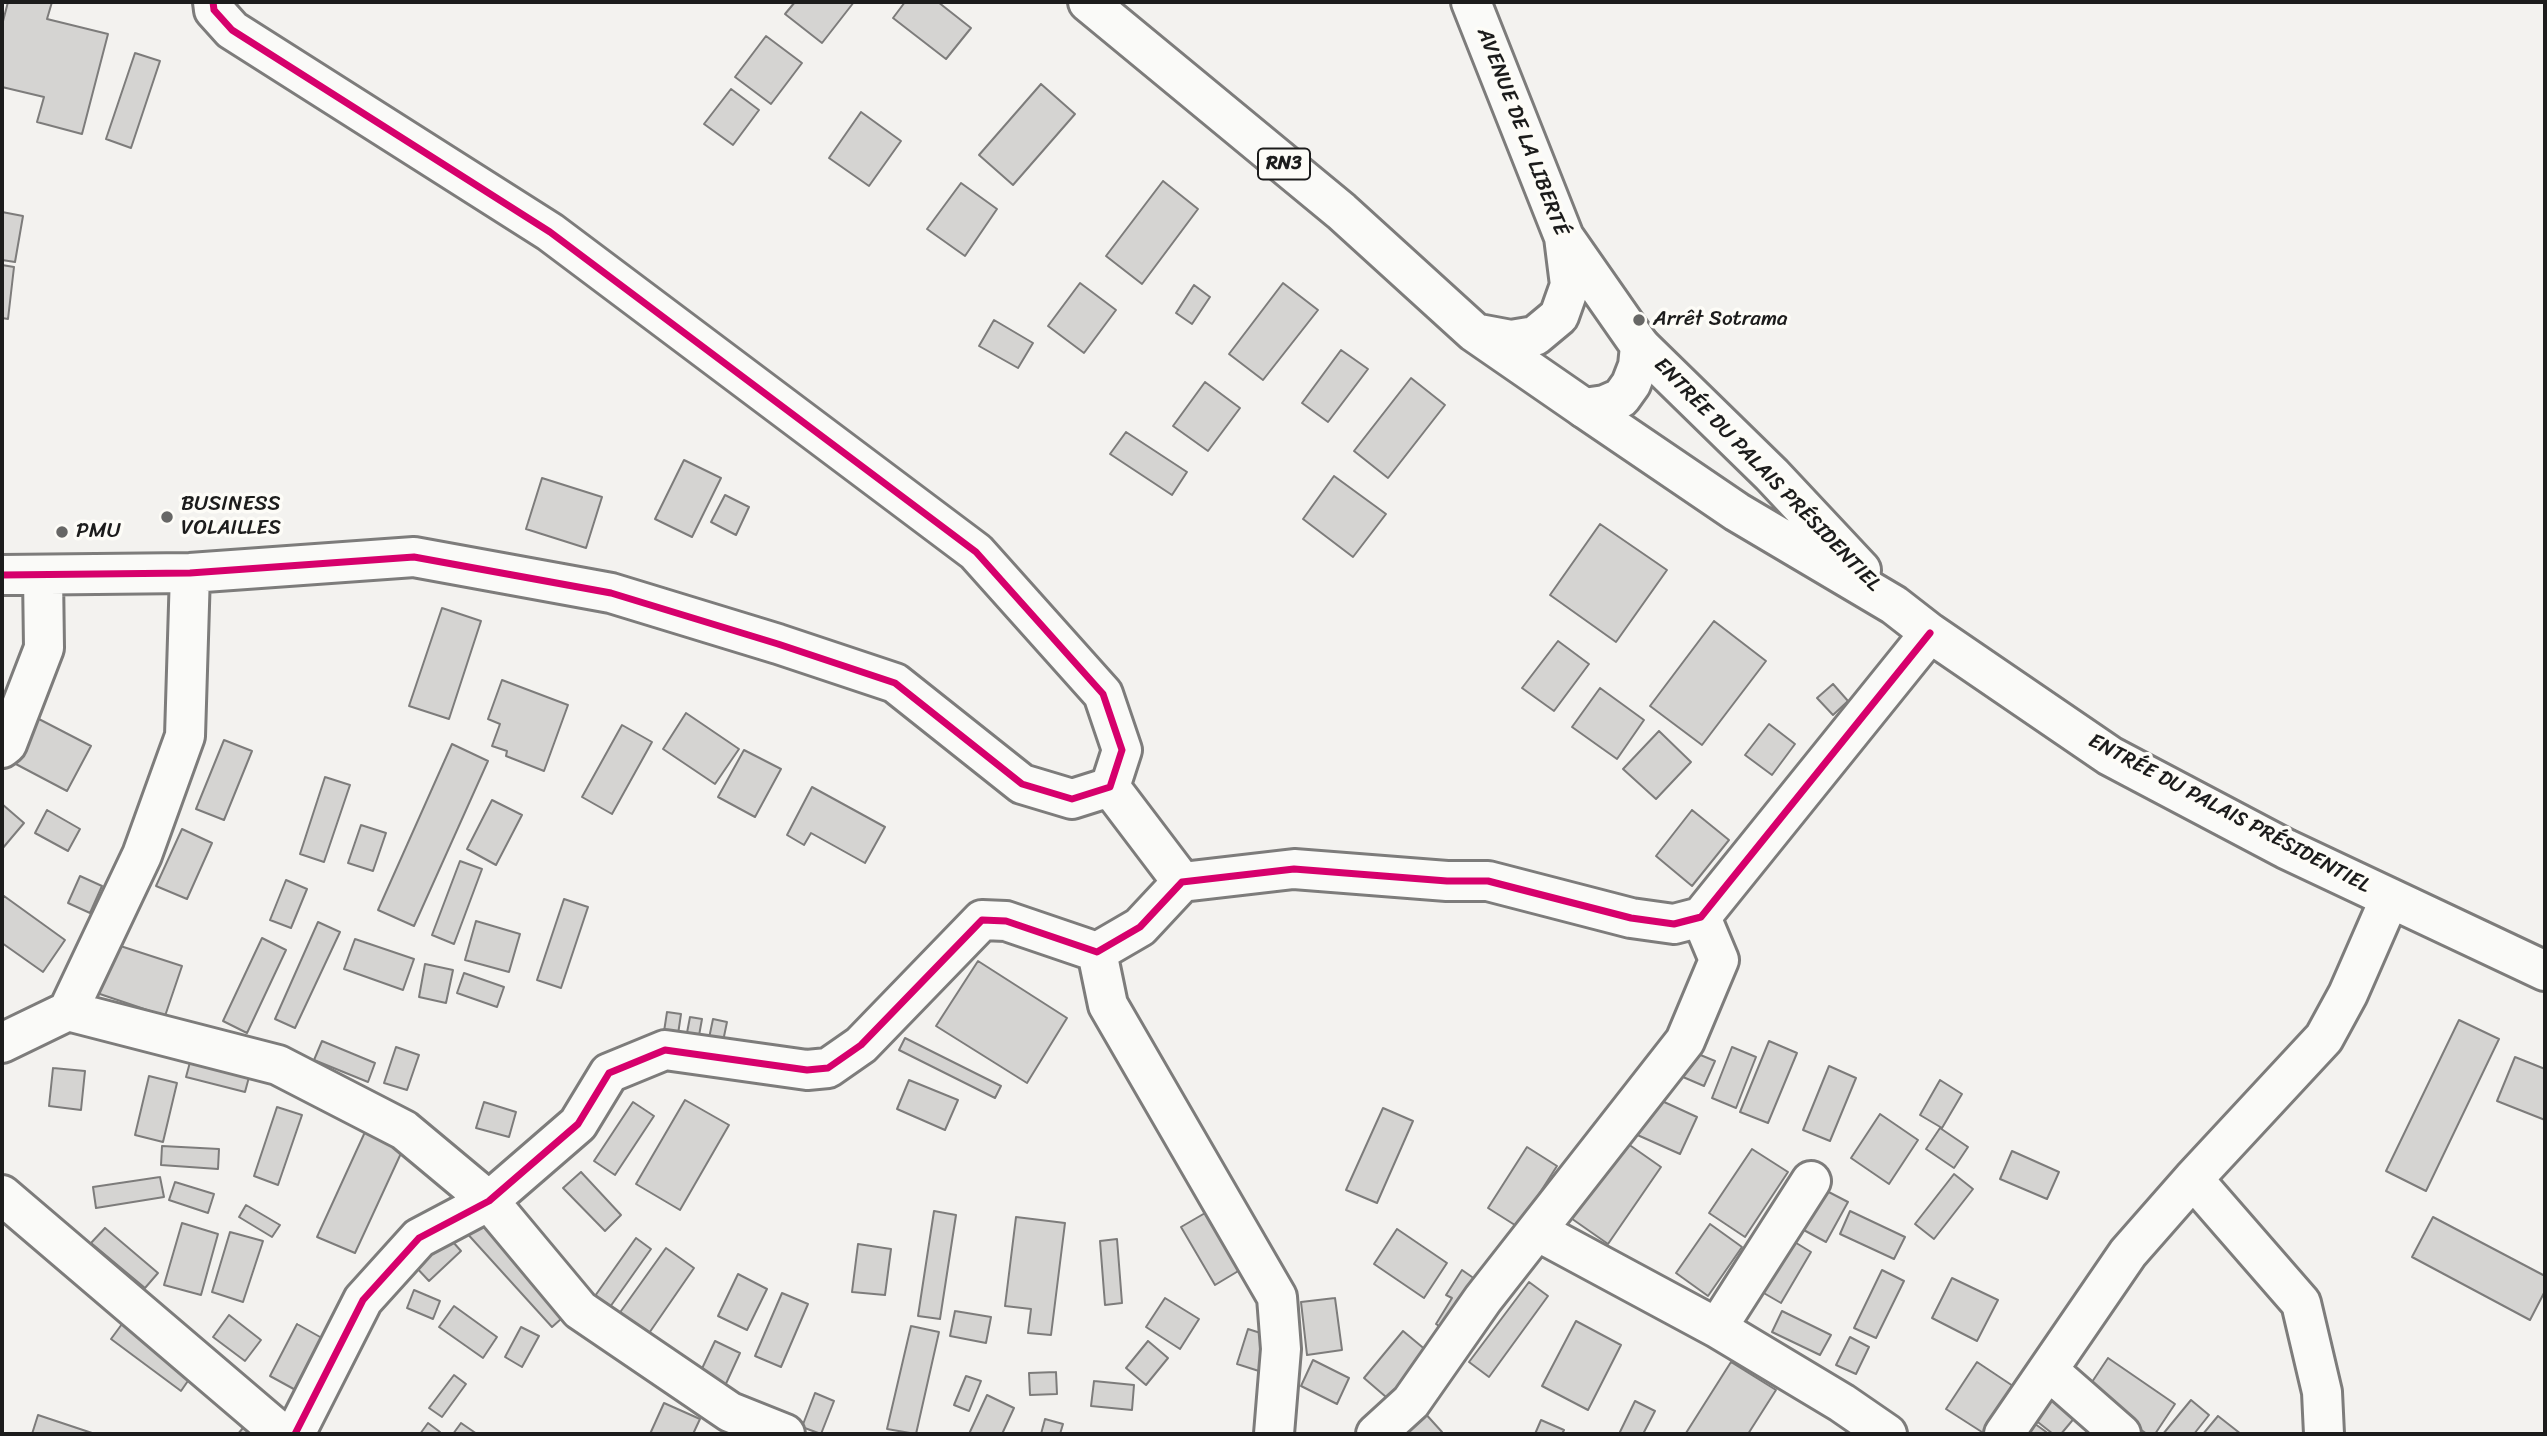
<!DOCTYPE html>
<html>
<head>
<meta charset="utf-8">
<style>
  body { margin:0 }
  #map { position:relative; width:2547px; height:1436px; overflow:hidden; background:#f3f2ef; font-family:Sriracha,sans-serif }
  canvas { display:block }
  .frame { position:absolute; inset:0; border:4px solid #1c1c1c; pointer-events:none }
</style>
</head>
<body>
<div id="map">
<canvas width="2547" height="1436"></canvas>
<div class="frame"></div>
</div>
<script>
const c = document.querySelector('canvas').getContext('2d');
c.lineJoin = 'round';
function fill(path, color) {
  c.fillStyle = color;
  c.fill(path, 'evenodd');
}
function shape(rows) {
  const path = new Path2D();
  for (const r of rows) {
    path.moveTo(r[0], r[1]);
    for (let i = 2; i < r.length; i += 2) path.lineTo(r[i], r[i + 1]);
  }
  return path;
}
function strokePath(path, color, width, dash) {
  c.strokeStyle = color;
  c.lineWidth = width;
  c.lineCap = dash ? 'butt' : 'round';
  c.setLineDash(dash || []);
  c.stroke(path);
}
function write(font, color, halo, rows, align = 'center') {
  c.font = font + ' Sriracha,sans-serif';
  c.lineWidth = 7;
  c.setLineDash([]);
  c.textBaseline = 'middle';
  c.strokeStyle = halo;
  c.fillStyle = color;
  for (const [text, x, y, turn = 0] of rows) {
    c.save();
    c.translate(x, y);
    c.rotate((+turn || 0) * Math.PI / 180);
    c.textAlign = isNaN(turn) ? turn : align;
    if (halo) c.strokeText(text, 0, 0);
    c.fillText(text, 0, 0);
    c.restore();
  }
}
const building = shape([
  [8,2,52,2,47,19,108,34,82,134,37,122,44,97,2,87,2,25,8,2],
  [795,2,854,2,822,43,785,14,795,2],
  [905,2,938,2,971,28,946,59,893,18,905,2],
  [766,36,802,63,771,104,735,77,766,36],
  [135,53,160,61,131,148,106,139,135,53],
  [1041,84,1075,114,1013,185,979,155,1041,84],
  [731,89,759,110,733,145,704,124,731,89],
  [861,112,901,141,869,186,829,158,861,112],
  [1163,181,1198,209,1142,284,1106,256,1163,181],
  [961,183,997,209,965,256,927,229,961,183],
  [2,212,23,216,15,262,2,260,2,212],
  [2,265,14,267,8,319,2,318,2,265],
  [1080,283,1116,310,1084,353,1048,326,1080,283],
  [1283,283,1318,310,1263,380,1229,354,1283,283],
  [1194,285,1210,297,1192,324,1176,313,1194,285],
  [994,320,1033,343,1018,368,979,346,994,320],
  [1341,350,1368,369,1328,422,1302,403,1341,350],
  [1411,378,1445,405,1388,478,1354,451,1411,378],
  [1205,382,1240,408,1208,451,1173,426,1205,382],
  [1126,432,1187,472,1172,495,1110,454,1126,432],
  [684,460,721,478,692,537,655,519,684,460],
  [1334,476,1386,514,1353,557,1303,519,1334,476],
  [542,478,602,497,586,548,526,529,542,478],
  [725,495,749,507,736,535,711,522,725,495],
  [1600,524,1667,570,1616,642,1550,595,1600,524],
  [442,608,481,621,449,719,409,706,442,608],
  [1714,621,1766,661,1702,745,1650,706,1714,621],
  [1558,641,1589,664,1554,711,1522,688,1558,641],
  [502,680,568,705,544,771,506,756,507,751,492,746,500,724,488,719,502,680],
  [1833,684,1848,701,1833,715,1817,698,1833,684],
  [1600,688,1644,720,1617,759,1572,727,1600,688],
  [686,713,739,749,715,784,663,749,686,713],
  [35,717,91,746,67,791,12,762,35,717],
  [1769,724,1795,744,1772,775,1745,755,1769,724],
  [622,725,652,742,612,814,582,797,622,725],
  [1659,731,1691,762,1656,799,1623,769,1659,731],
  [224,740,252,751,224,820,196,809,224,740],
  [452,744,488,761,414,926,378,910,452,744],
  [744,750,781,769,755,817,718,797,744,750],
  [325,777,350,785,324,862,300,854,325,777],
  [812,787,885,827,865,863,811,833,804,845,787,835,812,787],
  [492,800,522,815,496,865,467,849,492,800],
  [2,804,24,823,2,849,2,804],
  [47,810,80,829,68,851,35,833,47,810],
  [1692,810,1729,840,1692,886,1656,856,1692,810],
  [361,825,386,833,373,871,348,863,361,825],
  [182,829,212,843,187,899,156,886,182,829],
  [460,861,482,869,454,944,432,935,460,861],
  [80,876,102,886,90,913,68,903,80,876],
  [286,880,307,889,291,928,270,920,286,880],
  [4,896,65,940,43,972,2,943,2,899,4,896],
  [564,899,588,907,561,988,537,980,564,899],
  [476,921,520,934,509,972,465,960,476,921],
  [318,922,340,932,295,1028,275,1019,318,922],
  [262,938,286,950,247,1033,223,1021,262,938],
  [355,939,414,959,403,990,344,969,355,939],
  [105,941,182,966,165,1016,88,990,105,941],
  [978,961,1067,1018,1027,1083,936,1026,978,961],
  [425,964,453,970,446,1003,419,997,425,964],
  [464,973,504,987,497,1007,457,993,464,973],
  [667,1012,681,1014,677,1041,663,1038,667,1012],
  [690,1017,702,1019,698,1041,686,1038,690,1017],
  [713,1019,727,1022,722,1046,708,1043,713,1019],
  [2459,1020,2499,1039,2426,1191,2386,1171,2459,1020],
  [905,1038,1001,1086,995,1098,899,1050,905,1038],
  [322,1041,375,1063,368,1082,314,1060,322,1041],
  [1769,1041,1797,1053,1768,1123,1740,1112,1769,1041],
  [396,1047,419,1055,407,1090,384,1083,396,1047],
  [1732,1047,1756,1057,1736,1108,1712,1098,1732,1047],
  [1686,1049,1715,1061,1704,1086,1676,1074,1686,1049],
  [193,1051,252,1066,245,1092,186,1077,193,1051],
  [2515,1057,2545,1069,2545,1120,2497,1101,2515,1057],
  [1829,1066,1856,1078,1830,1141,1803,1130,1829,1066],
  [53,1068,85,1071,81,1110,49,1106,53,1068],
  [149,1076,177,1083,163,1142,135,1135,149,1076],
  [909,1080,958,1100,945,1130,897,1109,909,1080],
  [1940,1080,1962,1094,1942,1128,1920,1115,1940,1080],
  [1651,1096,1697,1117,1680,1154,1633,1133,1651,1096],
  [685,1100,729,1125,680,1210,636,1184,685,1100],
  [484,1102,516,1112,509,1137,476,1128,484,1102],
  [633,1102,654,1116,615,1175,594,1161,633,1102],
  [277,1107,302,1115,278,1185,254,1176,277,1107],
  [1383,1108,1413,1121,1377,1203,1346,1190,1383,1108],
  [1880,1114,1918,1140,1889,1184,1851,1158,1880,1114],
  [1940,1128,1968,1147,1954,1168,1926,1149,1940,1128],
  [365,1132,403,1149,355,1253,317,1237,365,1132],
  [1621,1139,1661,1167,1608,1244,1568,1216,1621,1139],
  [162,1146,219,1149,218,1169,161,1165,162,1146],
  [1527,1147,1557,1166,1518,1227,1488,1208,1527,1147],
  [1752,1149,1788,1172,1745,1237,1709,1213,1752,1149],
  [2012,1151,2059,1172,2047,1199,2000,1179,2012,1151],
  [581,1172,621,1215,605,1231,563,1188,581,1172],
  [1954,1174,1973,1189,1934,1239,1915,1224,1954,1174],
  [160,1177,164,1197,96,1208,93,1187,160,1177],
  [175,1182,214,1194,208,1213,169,1200,175,1182],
  [1821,1188,1848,1202,1826,1242,1800,1228,1821,1188],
  [246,1205,280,1225,272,1237,239,1217,246,1205],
  [1212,1209,1245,1267,1215,1285,1181,1227,1212,1209],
  [934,1211,956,1215,940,1319,918,1316,934,1211],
  [1850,1211,1905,1237,1894,1259,1840,1234,1850,1211],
  [482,1213,570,1311,552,1327,464,1230,482,1213],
  [1016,1217,1065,1223,1051,1335,1028,1333,1031,1309,1005,1306,1016,1217],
  [2433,1217,2545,1276,2545,1291,2530,1320,2412,1257,2433,1217],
  [182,1223,218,1234,201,1295,164,1285,182,1223],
  [1710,1224,1742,1247,1708,1296,1676,1273,1710,1224],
  [105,1228,158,1273,145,1288,91,1243,105,1228],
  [1397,1229,1447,1263,1424,1298,1374,1264,1397,1229],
  [230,1232,263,1241,243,1302,212,1292,230,1232],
  [446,1234,461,1251,429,1281,413,1264,446,1234],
  [636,1238,651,1249,610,1307,595,1296,636,1238],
  [1117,1239,1122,1303,1105,1305,1100,1241,1117,1239],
  [1793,1241,1811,1252,1781,1303,1762,1292,1793,1241],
  [858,1244,891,1249,885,1295,852,1292,858,1244],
  [666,1248,694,1268,645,1339,616,1318,666,1248],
  [1462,1270,1485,1286,1442,1328,1436,1324,1452,1298,1446,1295,1462,1270],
  [1882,1270,1904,1281,1876,1338,1854,1328,1882,1270],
  [738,1274,767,1289,747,1330,718,1316,738,1274],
  [1952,1278,1998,1300,1977,1341,1932,1318,1952,1278],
  [1529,1282,1548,1296,1489,1377,1469,1362,1529,1282],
  [414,1290,440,1301,433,1319,407,1308,414,1290],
  [782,1293,808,1304,781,1367,755,1356,782,1293],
  [1165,1298,1199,1319,1180,1349,1146,1327,1165,1298],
  [1335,1298,1342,1350,1307,1355,1301,1302,1335,1298],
  [454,1306,497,1337,483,1358,439,1327,454,1306],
  [955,1311,991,1317,986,1343,950,1336,955,1311],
  [1782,1311,1831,1335,1820,1355,1772,1332,1782,1311],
  [229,1315,261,1340,245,1361,213,1337,229,1315],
  [1576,1321,1621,1345,1588,1410,1542,1386,1576,1321],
  [122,1324,192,1375,181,1391,111,1339,122,1324],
  [297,1324,329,1342,301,1393,270,1376,297,1324],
  [911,1326,939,1332,916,1434,887,1429,911,1326],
  [521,1327,539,1336,522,1367,505,1357,521,1327],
  [1248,1329,1273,1337,1262,1372,1237,1364,1248,1329],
  [1403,1331,1433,1356,1393,1403,1364,1378,1403,1331],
  [1850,1337,1869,1347,1856,1374,1836,1365,1850,1337],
  [715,1341,740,1353,724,1388,698,1377,715,1341],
  [1148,1341,1168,1358,1146,1385,1126,1368,1148,1341],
  [2108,1358,2175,1404,2155,1434,2147,1434,2086,1391,2108,1358],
  [1313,1360,1349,1378,1337,1404,1301,1386,1313,1360],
  [1731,1362,1776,1390,1748,1434,1688,1434,1686,1433,1731,1362],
  [1977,1362,2016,1388,1985,1434,1946,1409,1977,1362],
  [1056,1372,1057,1394,1030,1395,1029,1373,1056,1372],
  [454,1375,466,1384,442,1417,429,1408,454,1375],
  [966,1376,981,1381,969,1411,954,1405,966,1376],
  [1094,1381,1134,1385,1132,1410,1091,1406,1094,1381],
  [2062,1385,2086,1404,2061,1434,2053,1434,2034,1419,2062,1385],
  [815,1393,834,1401,821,1434,802,1427,815,1393],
  [987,1395,1014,1408,1002,1434,969,1434,987,1395],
  [2191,1400,2209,1415,2194,1434,2163,1434,2191,1400],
  [1635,1401,1655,1411,1643,1434,1619,1434,1635,1401],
  [664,1403,700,1419,693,1434,650,1434,664,1403],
  [1423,1411,1442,1432,1439,1434,1398,1434,1423,1411],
  [38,1415,95,1434,32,1434,38,1415],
  [2218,1416,2241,1434,2203,1434,2218,1416],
  [1045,1419,1063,1424,1060,1434,1041,1434,1045,1419],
  [1541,1420,1564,1430,1562,1434,1535,1434,1541,1420],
  [2031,1421,2049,1434,2021,1434,2031,1421],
  [247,1423,261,1434,238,1434,247,1423],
  [428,1423,440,1432,438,1434,420,1434,428,1423],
  [461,1423,477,1434,453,1434,461,1423]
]);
const minor = shape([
  [1640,346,1772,475,1861,570],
  [1584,408,1737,512,1894,605,1930,633,2110,756,2286,849,2545,971],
  [2,575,190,573,414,557,611,593,778,644,895,683,1022,784,1072,799,1110,787,1122,750,1103,694,976,552,550,232,232,30,214,10,213,2],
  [2,748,7,744,44,648,43,575],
  [1110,787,1182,882],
  [1097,952,1108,1005,1277,1297,1281,1349,1274,1434],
  [68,1011,278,1065,404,1130,489,1201,580,1310,730,1412,785,1434],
  [2,1043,68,1011,142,855,185,736,190,573],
  [2,1195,282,1434],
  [1537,1231,1717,1328,1842,1403,1887,1434],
  [1717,1328,1811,1181],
  [2048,1370,2121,1434],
  [295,1434,363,1300,419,1238,489,1201,578,1124,609,1073,665,1050,807,1070,828,1068,861,1045,982,920,1006,921,1097,952,1140,927,1182,882,1294,869,1447,881,1488,881,1631,918,1674,924,1701,917,1930,633],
  [1376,1434,1411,1402,1483,1299,1685,1041,1719,960,1701,917],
  [2004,1434,2128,1253,2193,1179],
  [2324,1434,2322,1392,2301,1303,2193,1179,2324,1038,2348,994,2390,898]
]);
const highway = shape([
  [1088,2,1341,211,1474,332,1584,408,1605,405,1621,398,1631,384,1638,366,1640,346,1564,237],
  [1471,2,1564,237,1570,285,1559,316,1535,336,1511,340,1479,334]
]);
const cycleway = shape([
  [2,575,190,573,414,557,611,593,778,644,895,683,1022,784,1072,799,1110,787,1122,750,1103,694,976,552,550,232,232,30,214,10,213,2],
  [295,1434,363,1300,419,1238,489,1201,578,1124,609,1073,665,1050,807,1070,828,1068,861,1045,982,920,1006,921,1097,952,1140,927,1182,882,1294,869,1447,881,1488,881,1631,918,1674,924,1701,917,1930,633]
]);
const markers = [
  [1639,320,7,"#676766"],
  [167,517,7,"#676766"],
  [62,532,7,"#676766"]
];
const shields = [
  [1284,164,52]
];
const shieldNames = [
  ["RN3",1284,164]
];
const streetNames = [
  ["AVENUE DE LA LIBERTÉ",1522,132,69],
  ["ENTRÉE DU PALAIS PRÉSIDENTIEL",1767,475,46],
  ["ENTRÉE DU PALAIS PRÉSIDENTIEL",2229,814,28]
];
const poiNames = [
  ["Arrêt Sotrama",1653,320],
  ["BUSINESS",181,505],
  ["VOLAILLES",181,529],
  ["PMU",76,532]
];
fill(building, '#d5d4d2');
strokePath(building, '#7d7c7b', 2);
strokePath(minor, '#7d7c7b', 44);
strokePath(highway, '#7d7c7b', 44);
strokePath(minor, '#fafaf8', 38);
strokePath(highway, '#fafaf8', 38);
strokePath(cycleway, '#d6006c', 7);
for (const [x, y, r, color] of markers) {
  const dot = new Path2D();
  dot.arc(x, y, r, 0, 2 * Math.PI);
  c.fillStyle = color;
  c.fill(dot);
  strokePath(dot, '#fdfcf7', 2.5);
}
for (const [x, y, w] of shields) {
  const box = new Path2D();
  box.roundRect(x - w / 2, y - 15.5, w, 31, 5);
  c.fillStyle = '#fdfcf7';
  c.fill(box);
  strokePath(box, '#1c1c1c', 2);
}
write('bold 19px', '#1c1c1c', null, shieldNames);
write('21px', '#1c1c1c', '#fdfcf7', streetNames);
write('21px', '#1c1c1c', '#fdfcf7', poiNames, 'left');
</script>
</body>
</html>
